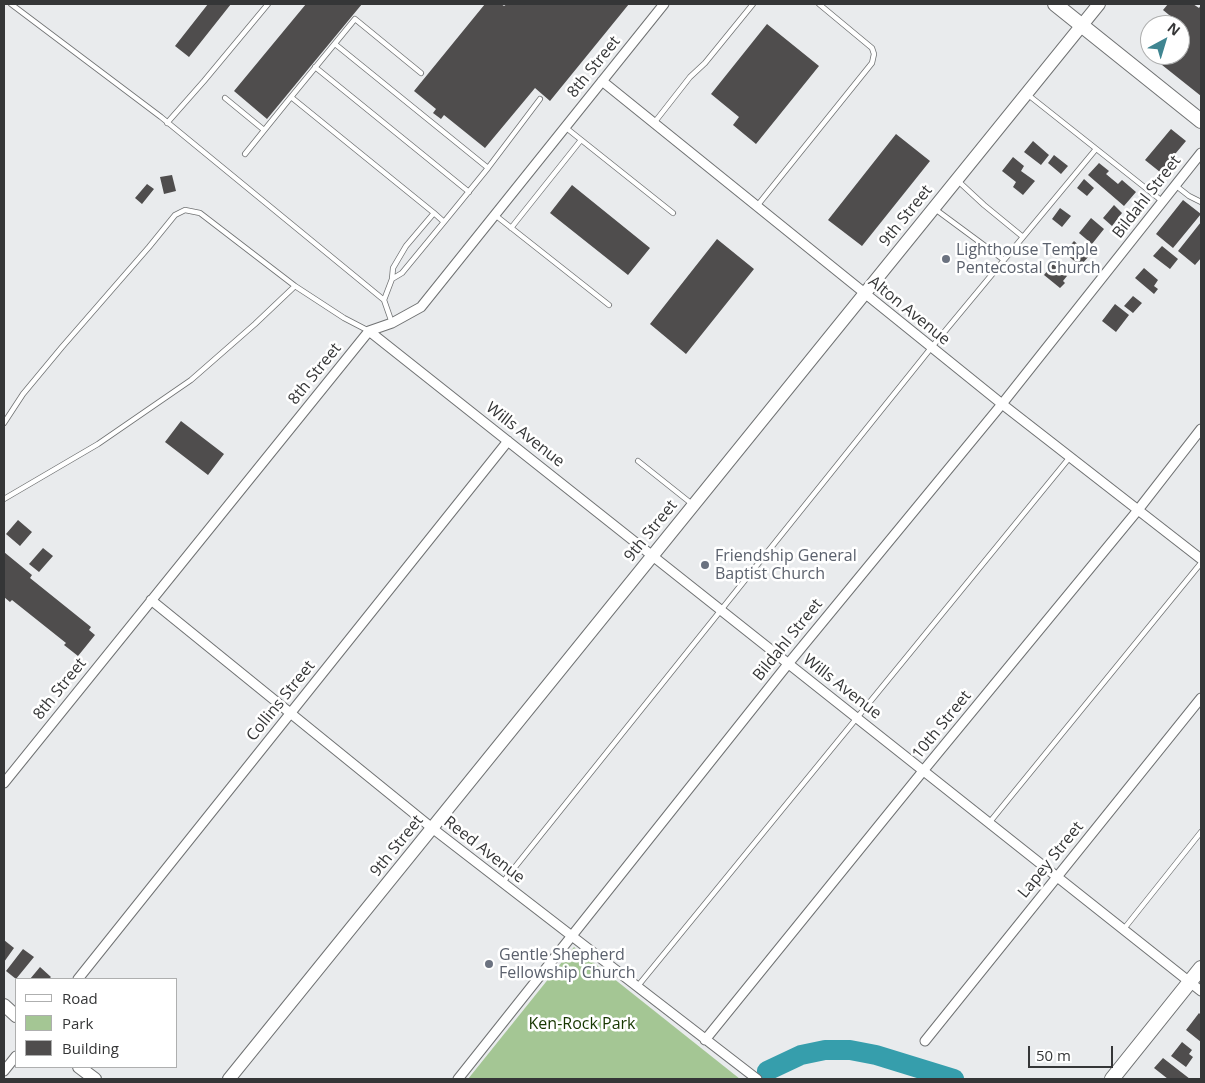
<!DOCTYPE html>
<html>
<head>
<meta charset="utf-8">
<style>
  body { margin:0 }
  #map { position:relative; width:1205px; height:1083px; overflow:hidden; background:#e9ebed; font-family:"Open Sans",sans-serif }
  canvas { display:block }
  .frame { position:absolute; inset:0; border:5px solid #353637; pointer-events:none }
  .legend { position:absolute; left:15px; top:978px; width:162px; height:90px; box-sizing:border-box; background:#fff; border:1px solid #aeafaf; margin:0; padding:6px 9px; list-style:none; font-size:15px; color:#353637 }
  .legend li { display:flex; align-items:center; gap:10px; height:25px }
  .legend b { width:25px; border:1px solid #aeafaf }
  .north { position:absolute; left:1140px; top:15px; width:50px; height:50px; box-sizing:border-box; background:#fff; border:1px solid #aeafaf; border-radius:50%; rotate:39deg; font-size:14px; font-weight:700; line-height:20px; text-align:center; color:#353637 }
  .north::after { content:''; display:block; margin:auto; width:18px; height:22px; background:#3f8591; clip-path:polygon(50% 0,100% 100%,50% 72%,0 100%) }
  .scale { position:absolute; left:1028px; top:1046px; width:85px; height:22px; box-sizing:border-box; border:2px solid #353637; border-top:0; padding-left:6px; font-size:15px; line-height:18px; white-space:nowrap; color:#353637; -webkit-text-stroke:4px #fff; paint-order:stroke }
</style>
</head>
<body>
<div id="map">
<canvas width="1205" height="1083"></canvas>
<div class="frame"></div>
<ul class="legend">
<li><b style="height:6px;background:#fff"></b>Road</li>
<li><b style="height:14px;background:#a4c694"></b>Park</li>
<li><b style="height:14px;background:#4f4d4d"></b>Building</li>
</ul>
<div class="north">N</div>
<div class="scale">50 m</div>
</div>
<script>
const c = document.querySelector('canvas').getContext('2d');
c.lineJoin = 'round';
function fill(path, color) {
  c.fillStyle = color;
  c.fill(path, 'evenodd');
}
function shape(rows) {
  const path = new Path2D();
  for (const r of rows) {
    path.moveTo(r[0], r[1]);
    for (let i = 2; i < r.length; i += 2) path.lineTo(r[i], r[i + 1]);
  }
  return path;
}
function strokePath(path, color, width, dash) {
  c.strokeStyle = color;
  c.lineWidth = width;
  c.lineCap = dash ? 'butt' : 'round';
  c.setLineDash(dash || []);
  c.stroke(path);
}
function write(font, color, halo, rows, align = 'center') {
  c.font = font + ' "Open Sans",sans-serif';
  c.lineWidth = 5;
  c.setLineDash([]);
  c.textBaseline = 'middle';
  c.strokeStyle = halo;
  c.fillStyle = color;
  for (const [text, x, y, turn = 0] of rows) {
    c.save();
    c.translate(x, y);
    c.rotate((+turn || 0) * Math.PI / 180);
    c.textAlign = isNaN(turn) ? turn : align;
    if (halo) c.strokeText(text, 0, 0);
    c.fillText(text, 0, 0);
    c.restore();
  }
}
const green = shape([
  [574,947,740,1079,468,1079]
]);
const river = shape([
  [767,1071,801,1055,825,1050,850,1050,876,1055,954,1079]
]);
const building = shape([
  [208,4,231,4,189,57,175,46],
  [306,4,362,4,267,119,234,91],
  [485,4,501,4,504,6,507,4,629,4,550,101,535,88,485,148,444,115,441,119,433,113,436,109,414,91],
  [1168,4,1193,4,1199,8,1201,5,1201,96,1147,53,1150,49,1150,55,1180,55,1180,25,1169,25,1174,19,1163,10],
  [767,24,819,66,756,144,733,125,739,117,711,94],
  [1171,129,1186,141,1160,172,1145,160],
  [896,134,930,161,862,246,828,220],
  [1033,141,1049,155,1041,165,1024,152],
  [1054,155,1068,166,1061,174,1048,163],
  [1013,157,1024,166,1021,171,1035,181,1023,195,1013,187,1016,182,1002,171],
  [1099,163,1109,171,1106,174,1118,184,1122,180,1136,192,1124,206,1088,175],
  [172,175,176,191,164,194,160,177],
  [1084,179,1094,188,1087,196,1077,188],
  [147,184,154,189,142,204,135,198],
  [572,185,650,248,628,275,550,213],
  [1183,200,1201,214,1173,248,1156,234],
  [1114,205,1122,213,1112,226,1103,218],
  [1060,208,1071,216,1062,227,1052,219],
  [1091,218,1104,229,1092,244,1079,233],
  [1201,222,1201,258,1195,265,1178,251],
  [717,239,754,269,686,354,650,324],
  [1074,241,1090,255,1080,266,1064,252],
  [1162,246,1178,259,1170,269,1153,256],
  [1053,264,1067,276,1063,281,1065,283,1060,288,1044,275],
  [1144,268,1158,280,1154,286,1158,289,1154,294,1135,278],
  [1133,296,1142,303,1133,313,1124,306],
  [1115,304,1129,315,1116,332,1102,321],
  [181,421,224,454,208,475,165,442],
  [18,520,32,532,20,546,6,534],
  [43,548,53,556,39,572,29,564],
  [4,552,32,575,30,578,91,627,89,630,95,635,78,656,64,645,66,643,12,600,10,602,4,597],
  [4,940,14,948,4,962],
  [23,949,34,957,16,979,6,971],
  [40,967,51,977,49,979,30,979],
  [1199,1013,1201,1015,1201,1042,1186,1030],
  [1182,1042,1192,1050,1189,1054,1193,1057,1186,1067,1171,1056],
  [1163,1058,1190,1079,1168,1079,1154,1068]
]);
const lane = shape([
  [11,4,161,117,384,300],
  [335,44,488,168,444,222,434,213],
  [315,67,469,192],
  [1027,94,1162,201],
  [225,98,264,130],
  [167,123,204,81,268,4],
  [654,123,690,77,705,63,753,4],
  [565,127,673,213],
  [245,154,291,97],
  [488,168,540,99],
  [957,180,984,205,1023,237],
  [1175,185,1189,196,1201,202],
  [757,206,872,63,874,54,872,48,819,4],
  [935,209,1004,260],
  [495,215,609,305],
  [511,228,581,140],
  [392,279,402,273,444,222],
  [392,323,384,300,392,279,393,268,406,246,434,213,291,97,355,19,421,73],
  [4,423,23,394,62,347,149,247,175,215,185,210,200,213,295,286,344,318,369,331],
  [638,461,692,504],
  [4,499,98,444,191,380,255,324,295,286],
  [989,823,1201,563],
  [503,882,931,348,1096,149],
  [1123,930,1201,832],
  [637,987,1070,457]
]);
const street = shape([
  [602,81,1002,404,1201,559],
  [369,331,1201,991],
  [151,600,432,828,757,1079],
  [4,783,369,331,392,323,421,307,664,4],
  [78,979,508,441],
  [705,1040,923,771,1138,510,1201,429],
  [925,1041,1201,698],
  [4,1071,16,1056],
  [458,1079,788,664,1002,404,1201,153]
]);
const secondary = shape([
  [4,1005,16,1016],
  [79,1067,95,1079],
  [229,1079,1099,4]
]);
const primary = shape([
  [1055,4,1201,121],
  [1112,1079,1201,968]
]);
const markers = [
  [946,259,5,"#6b7280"],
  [705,565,5,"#6b7280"],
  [489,964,5,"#6b7280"]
];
const streetNames = [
  ["8th Street",594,67,-51],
  ["Bildahl Street",1147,197,-52],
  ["9th Street",906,216,-51],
  ["Alton Avenue",909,311,39],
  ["8th Street",315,374,-51],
  ["Wills Avenue",525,435,38],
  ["9th Street",651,531,-51],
  ["Bildahl Street",788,640,-51],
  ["Wills Avenue",842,687,38],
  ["8th Street",60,689,-51],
  ["Collins Street",281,701,-51],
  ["10th Street",942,725,-51],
  ["9th Street",397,846,-51],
  ["Reed Avenue",484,850,38],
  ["Lapey Street",1051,860,-51]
];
const worshipNames = [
  ["Lighthouse Temple",956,250],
  ["Pentecostal Church",956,268],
  ["Friendship General",715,556],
  ["Baptist Church",715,574],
  ["Gentle Shepherd",499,955],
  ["Fellowship Church",499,973]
];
const parkNames = [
  ["Ken-Rock Park",582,1024]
];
fill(green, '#a4c694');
strokePath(river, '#369eac', 20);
fill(building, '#4f4d4d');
strokePath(lane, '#707273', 6);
strokePath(street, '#707273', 11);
strokePath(secondary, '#707273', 14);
strokePath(primary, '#707273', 16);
strokePath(lane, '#fff', 4.5);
strokePath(street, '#fff', 9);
strokePath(secondary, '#fff', 12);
strokePath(primary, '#fff', 14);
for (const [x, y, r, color] of markers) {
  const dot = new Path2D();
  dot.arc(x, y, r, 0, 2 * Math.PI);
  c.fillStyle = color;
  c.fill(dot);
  strokePath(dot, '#fff', 2);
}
write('16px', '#353637', '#fff', streetNames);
write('16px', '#5b616d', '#fff', worshipNames, 'left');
write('16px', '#173700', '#fff', parkNames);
</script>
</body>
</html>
